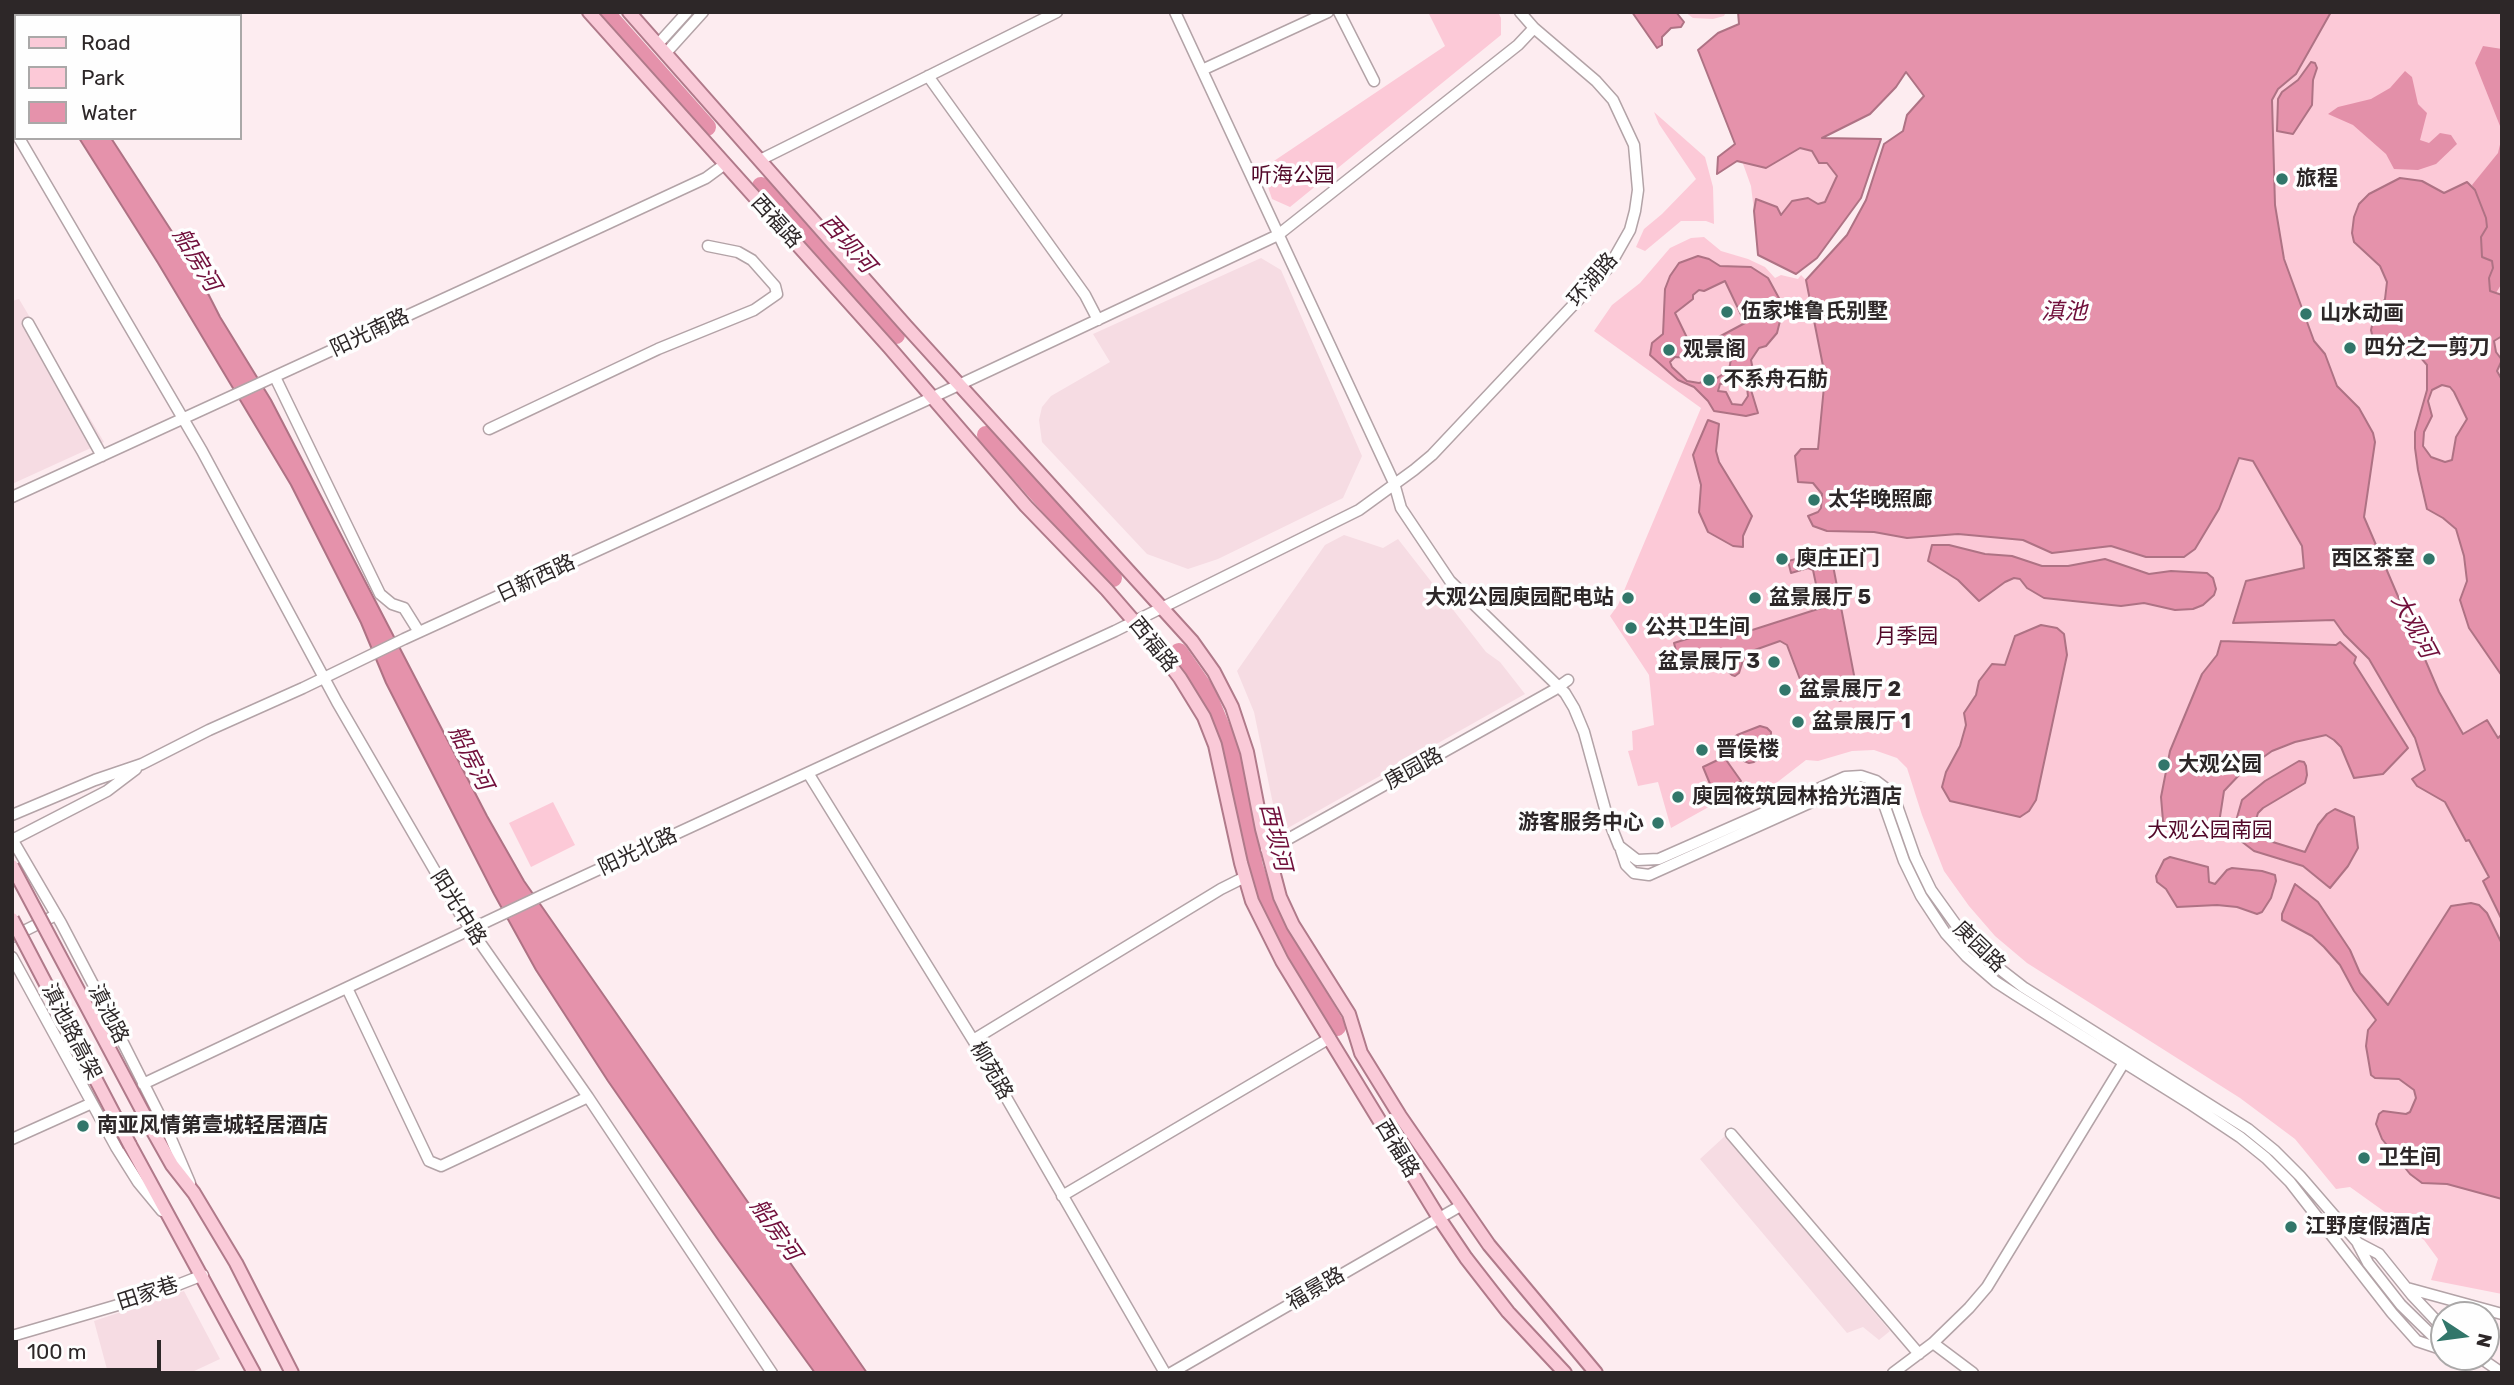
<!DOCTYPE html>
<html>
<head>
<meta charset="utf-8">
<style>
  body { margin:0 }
  #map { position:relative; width:2514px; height:1385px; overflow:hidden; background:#fdecf0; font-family:Rubik,sans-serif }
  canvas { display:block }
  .frame { position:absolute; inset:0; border:14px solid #2d2728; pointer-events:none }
  .legend { position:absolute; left:14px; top:14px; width:228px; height:126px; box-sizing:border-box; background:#fefefe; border:2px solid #aaa8a8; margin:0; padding:9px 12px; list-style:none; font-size:21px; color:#2d2728 }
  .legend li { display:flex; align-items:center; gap:14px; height:35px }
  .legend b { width:35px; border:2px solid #aaa8a8 }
  .north { position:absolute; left:2430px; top:1301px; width:70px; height:70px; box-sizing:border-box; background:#fefefe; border:2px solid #aaa8a8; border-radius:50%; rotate:103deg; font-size:19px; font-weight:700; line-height:28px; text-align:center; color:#2d2728 }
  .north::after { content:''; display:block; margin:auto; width:24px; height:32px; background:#32766a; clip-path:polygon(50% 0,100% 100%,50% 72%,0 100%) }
  .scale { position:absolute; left:14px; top:1340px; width:147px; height:32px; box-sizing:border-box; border:4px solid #2d2728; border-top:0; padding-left:9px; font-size:21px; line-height:24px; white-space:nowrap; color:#2d2728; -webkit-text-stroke:5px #fefefe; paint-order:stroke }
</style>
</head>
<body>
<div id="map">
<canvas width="2514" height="1385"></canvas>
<div class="frame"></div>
<ul class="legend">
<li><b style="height:9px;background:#facad8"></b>Road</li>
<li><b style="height:19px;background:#fcc9d7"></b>Park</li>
<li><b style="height:19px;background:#e592ab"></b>Water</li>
</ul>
<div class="north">N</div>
<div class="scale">100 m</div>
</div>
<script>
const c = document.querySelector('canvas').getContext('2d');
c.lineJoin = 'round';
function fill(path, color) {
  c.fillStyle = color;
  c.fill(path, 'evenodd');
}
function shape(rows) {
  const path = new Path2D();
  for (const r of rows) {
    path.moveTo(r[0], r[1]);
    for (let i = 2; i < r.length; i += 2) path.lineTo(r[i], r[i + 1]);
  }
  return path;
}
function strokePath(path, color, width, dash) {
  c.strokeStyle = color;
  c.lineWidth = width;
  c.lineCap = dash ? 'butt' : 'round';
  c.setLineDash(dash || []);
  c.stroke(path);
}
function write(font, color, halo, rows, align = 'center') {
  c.font = font + ' Rubik,"Noto Sans SC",sans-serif';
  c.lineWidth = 7;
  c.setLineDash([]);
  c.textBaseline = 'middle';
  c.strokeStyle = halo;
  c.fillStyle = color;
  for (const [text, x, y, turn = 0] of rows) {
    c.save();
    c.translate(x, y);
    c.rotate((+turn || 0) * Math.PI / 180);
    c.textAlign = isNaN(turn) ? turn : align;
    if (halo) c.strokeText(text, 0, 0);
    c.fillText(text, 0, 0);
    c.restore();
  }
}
const built = shape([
  [1261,258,1281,270,1362,456,1343,498,1218,559,1188,569,1147,554,1042,442,1039,420,1042,407,1051,396,1110,362,1093,334],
  [19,299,104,442,12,484,12,301],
  [1344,535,1383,548,1398,539,1486,652,1500,662,1525,694,1279,833,1254,712,1237,671,1325,545],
  [1725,1136,1890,1331,1879,1340,1863,1327,1847,1333,1700,1159],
  [184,1291,220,1359,190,1373,108,1373,94,1321]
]);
const green = shape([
  [1428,12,1498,12,1501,18,1501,35,1290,207,1272,199,1262,169,1445,46],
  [1685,12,1726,12,1724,16,1713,19,1693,18],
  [2331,12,2502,12,2502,804,2439,692,2372,540,2364,517,2375,442,2359,408,2337,386,2325,354,2314,341,2284,259,2275,205,2272,100,2278,89,2296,74],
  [1654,112,1705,157,1713,187,1714,224,1706,221,1681,221,1645,251,1636,247,1644,229,1662,214,1696,179,1659,124],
  [1800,148,1812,151,1819,163,1827,163,1837,176,1825,202,1781,215,1757,199,1754,211,1751,186,1742,161,1766,168],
  [1704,237,1721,251,1748,259,1765,267,1775,278,1781,275,1798,279,1801,275,1806,280,1825,376,1818,449,1801,449,1795,456,1798,482,1813,483,1822,494,1821,508,1818,512,1809,515,1874,532,1907,538,1958,534,2023,540,2052,553,2111,546,2146,557,2219,509,2239,458,2253,461,2302,546,2304,568,2246,581,2334,619,2344,634,2369,659,2415,738,2425,770,2413,779,2417,786,2445,802,2466,840,2469,840,2489,878,2483,882,2502,921,2502,1294,2431,1280,2438,1259,2424,1240,2350,1187,2336,1189,2295,1139,2240,1098,2027,963,1995,936,1969,906,1944,871,1922,815,1907,768,1897,758,1874,750,1852,751,1818,761,1806,760,1775,784,1756,794,1750,784,1671,828,1658,782,1638,786,1628,751,1633,750,1632,731,1654,725,1649,675,1610,616,1618,605,1701,408,1594,331,1612,305,1640,283,1670,248,1691,238],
  [553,802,575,845,531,867,509,823]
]);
const forest = shape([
  [2483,46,2502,49,2502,131,2475,63],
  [2405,71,2412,77,2418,104,2427,113,2420,140,2429,143,2440,133,2451,135,2457,144,2436,164,2418,170,2394,169,2386,154,2353,125,2328,114,2338,107,2371,99,2390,88],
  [2502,136,2502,283,2496,293,2490,292,2489,278,2493,268,2482,257,2481,237,2487,227,2486,218,2472,185,2498,153]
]);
const water = shape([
  [1632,12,1676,12,1684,22,1681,27,1671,28,1662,37,1662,45,1657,48,1632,12],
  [1738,12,2331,12,2296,74,2278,89,2272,100,2275,205,2284,259,2314,341,2325,354,2337,386,2359,408,2373,433,2375,442,2364,517,2439,692,2463,734,2487,720,2498,738,2502,734,2502,920,2483,881,2489,877,2469,840,2466,841,2445,802,2417,786,2412,779,2425,770,2415,738,2369,659,2344,634,2334,620,2233,623,2246,581,2304,568,2302,546,2253,461,2239,458,2219,509,2195,549,2184,557,2146,557,2111,546,2052,553,2023,540,1958,534,1907,538,1874,532,1827,531,1813,526,1808,516,1818,512,1821,508,1822,494,1813,483,1798,482,1795,456,1801,449,1818,449,1825,376,1806,280,1847,235,1866,200,1884,144,1903,131,1907,115,1924,96,1906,72,1896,87,1870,114,1822,138,1881,139,1861,198,1817,258,1796,274,1758,255,1754,211,1756,199,1777,207,1781,215,1792,201,1808,198,1818,204,1825,202,1837,176,1827,163,1819,163,1812,151,1800,148,1766,168,1737,161,1717,174,1718,157,1735,144,1698,50,1718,33,1739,24,1738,12],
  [2311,62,2315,63,2317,68,2313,80,2312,105,2293,134,2277,131,2278,99,2282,92,2298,80,2311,62],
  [79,138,111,138,193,264,220,317,271,400,487,816,524,881,867,1373,815,1373,719,1241,608,1081,536,970,494,894,386,683,361,623,291,485,158,263,79,138],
  [2400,178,2422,181,2444,193,2467,182,2475,190,2486,218,2487,227,2481,237,2482,257,2492,261,2493,268,2489,278,2490,291,2502,295,2502,336,2494,341,2496,352,2502,360,2497,371,2502,380,2502,676,2469,628,2460,600,2467,581,2464,556,2456,529,2443,518,2427,509,2418,470,2415,448,2415,432,2427,390,2427,365,2421,358,2414,355,2399,356,2381,351,2374,343,2371,330,2374,317,2385,299,2387,282,2380,266,2354,242,2352,233,2354,217,2359,204,2369,194,2400,178],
  [2442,385,2450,387,2454,392,2467,419,2456,437,2452,460,2445,462,2431,457,2423,446,2424,432,2432,416,2428,401,2432,390,2442,385],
  [1698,256,1709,259,1720,266,1751,267,1768,278,1780,300,1780,321,1777,333,1766,346,1759,348,1751,360,1754,375,1750,384,1751,390,1758,413,1746,416,1714,411,1708,401,1694,387,1678,380,1650,355,1652,343,1663,334,1665,289,1670,276,1679,263,1698,256],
  [1725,281,1745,323,1700,347,1692,348,1675,313,1693,299,1693,295,1699,290,1704,291,1725,281],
  [1724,353,1731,359,1729,370,1717,378,1699,383,1687,381,1672,367,1670,362,1675,357,1691,358,1724,353],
  [1742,382,1747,388,1748,396,1742,405,1732,404,1726,392,1718,391,1720,384,1742,382],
  [1708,420,1719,424,1716,451,1719,462,1752,516,1743,536,1743,547,1733,546,1708,532,1699,512,1701,485,1693,455,1708,420],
  [1932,545,1949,545,1985,554,2012,556,2042,566,2068,566,2105,559,2149,574,2171,571,2207,573,2213,578,2216,589,2214,595,2203,605,2193,609,2175,610,2144,603,2121,606,2044,598,2027,588,2020,579,2014,578,2005,582,1979,601,1958,580,1928,561,1932,545],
  [1824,552,1831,555,1858,696,1839,701,1828,691,1806,695,1787,645,1780,641,1749,652,1744,657,1739,673,1735,676,1732,675,1720,665,1708,662,1688,668,1680,666,1674,643,1740,622,1746,632,1821,608,1813,570,1808,568,1791,573,1788,561,1824,552],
  [2041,625,2057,628,2064,634,2067,655,2036,800,2029,811,2020,817,1950,801,1942,787,1946,772,1960,746,1966,725,1964,713,1976,695,1979,681,1992,664,2005,665,2015,636,2041,625],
  [2221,641,2336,645,2340,642,2356,657,2354,663,2408,748,2383,774,2354,778,2341,747,2334,740,2326,735,2295,742,2272,751,2242,772,2224,791,2219,823,2183,829,2167,829,2163,821,2161,797,2170,751,2202,674,2217,655,2221,641],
  [1760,726,1767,728,1771,732,1771,742,1767,753,1754,762,1749,763,1744,761,1734,749,1733,738,1737,735,1760,726],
  [1724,757,1741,781,1715,796,1703,767,1724,757],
  [2299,761,2304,762,2306,766,2307,775,2305,783,2263,808,2258,813,2254,826,2263,839,2305,852,2318,825,2327,814,2335,809,2354,817,2358,848,2348,866,2330,888,2303,866,2254,851,2237,838,2236,821,2242,800,2265,781,2299,761],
  [2170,857,2208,867,2209,882,2215,884,2227,870,2232,868,2262,871,2275,875,2276,881,2271,898,2262,912,2257,914,2237,907,2217,905,2177,907,2166,889,2157,882,2156,876,2164,860,2170,857],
  [2295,884,2318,902,2350,950,2360,973,2388,1005,2451,906,2471,903,2479,905,2487,913,2502,944,2502,1199,2447,1184,2422,1183,2410,1174,2382,1139,2376,1124,2379,1114,2383,1111,2406,1114,2410,1112,2416,1098,2414,1090,2399,1079,2375,1078,2371,1075,2366,1046,2368,1030,2376,1020,2354,991,2340,965,2324,947,2312,936,2282,920,2282,914,2295,884]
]);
const river = shape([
  [605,12,707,127],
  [761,186,896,335],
  [986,435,1113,578],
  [1179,652,1206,691,1224,734,1233,759,1254,866,1265,900,1282,935,1337,1027]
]);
const minor = shape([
  [1175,12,1394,483,1401,508,1450,581,1565,693,1574,708,1584,732,1607,816,1619,846,1637,860,1659,859,1845,777,1861,776,1876,781,1888,790,1896,803,1915,857,1931,890,1964,936,1987,959,2023,987,2248,1129,2275,1151,2300,1176,2358,1243,2379,1254,2412,1295,2444,1329],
  [1339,12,1374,81],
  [658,44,687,12],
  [666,53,703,12],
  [1202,70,1328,12],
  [928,76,1085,295,1098,320],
  [12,106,16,104],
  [19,138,202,451,337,702,460,914,588,1097,772,1373],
  [760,160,1057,12],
  [28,323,102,456],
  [275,377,380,594,392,604,404,608,419,632],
  [489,429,658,349,754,310,777,294,775,286,752,260,738,252,708,246],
  [12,497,596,229,706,178,725,164],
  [808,773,973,1040,1165,1373],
  [12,815,95,780,142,764,209,730,303,688,404,639,931,398,1278,235,1518,45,1534,28],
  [12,839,61,923,106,1009,169,1134,190,1183],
  [12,840,107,791,136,769],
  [1266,849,1281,843,1554,690,1568,680],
  [1621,850,1626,865,1634,873,1649,875,1845,787,1857,786,1869,790,1879,797,1885,807,1904,861,1921,896,1946,934,1966,956,1996,982,2016,995,2192,1105,2240,1137,2266,1158,2290,1182,2392,1313,2417,1341,2444,1350],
  [12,937,56,915],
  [12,957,116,1147,138,1182,162,1211],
  [347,988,429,1161,441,1166,588,1097],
  [973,1040,1221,889,1245,877],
  [143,1084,541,896,1115,631,1359,510,1414,470,1432,455,1609,267,1630,230,1635,211,1638,190,1634,145,1613,100,1596,81,1534,28,1520,12],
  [1731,1134,1919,1354],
  [12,1139,92,1103],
  [1062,1196,1330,1038],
  [2358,1244,2368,1263,2401,1305,2444,1347],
  [2407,1288,2502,1314],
  [12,1336,152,1295,203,1275],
  [1933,1343,1973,1373],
  [2479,1357,2502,1373],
  [1171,1373,1462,1205],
  [1893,1373,1933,1343,1969,1308,1987,1287,2123,1064]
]);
const major = shape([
  [589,12,889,347,1026,506,1107,590,1158,649,1180,678,1204,717,1215,745,1241,863,1252,901,1282,961,1439,1218,1466,1258,1508,1312,1565,1373],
  [629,12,906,326,1192,641,1214,672,1232,707,1247,752,1262,829,1280,897,1293,925,1349,1014,1361,1053,1400,1116,1489,1245,1596,1373],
  [154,1133,172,1165,194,1193,236,1263,292,1373],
  [130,1145,254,1373]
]);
const majorBridge = shape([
  [12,866,154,1133],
  [12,919,130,1145]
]);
const markers = [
  [2282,179,7,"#32766a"],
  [1727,312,7,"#32766a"],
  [2306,314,7,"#32766a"],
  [2350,348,7,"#32766a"],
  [1669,350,7,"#32766a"],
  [1709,380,7,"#32766a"],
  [1814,500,7,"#32766a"],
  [1782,559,7,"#32766a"],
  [2429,559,7,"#32766a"],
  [1628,598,7,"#32766a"],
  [1755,598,7,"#32766a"],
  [1631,628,7,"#32766a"],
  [1774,662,7,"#32766a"],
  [1785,690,7,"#32766a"],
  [1798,722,7,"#32766a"],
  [1702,750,7,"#32766a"],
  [2164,765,7,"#32766a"],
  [1678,797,7,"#32766a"],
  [1658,823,7,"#32766a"],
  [83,1126,7,"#32766a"],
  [2364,1158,7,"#32766a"],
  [2291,1227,7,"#32766a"]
];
const parkNames = [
  ["听海公园",1293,176],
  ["月季园",1907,637],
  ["大观公园南园",2210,831]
];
const poiNames = [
  ["旅程",2296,179],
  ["伍家堆鲁氏别墅",1741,312],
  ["山水动画",2320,314],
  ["四分之一剪刀",2364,348],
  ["观景阁",1683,350],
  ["不系舟石舫",1723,380],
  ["太华晚照廊",1828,500],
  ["庾庄正门",1796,559],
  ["西区茶室",2415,559,"right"],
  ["大观公园庾园配电站",1614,598,"right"],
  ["盆景展厅 5",1769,598],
  ["公共卫生间",1645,628],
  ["盆景展厅 3",1760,662,"right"],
  ["盆景展厅 2",1799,690],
  ["盆景展厅 1",1812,722],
  ["晋侯楼",1716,750],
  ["大观公园",2178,765],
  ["庾园筱筑园林拾光酒店",1692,797],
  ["游客服务中心",1644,823,"right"],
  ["南亚风情第壹城轻居酒店",97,1126],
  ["卫生间",2378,1158],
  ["江野度假酒店",2305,1227]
];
const streetNames = [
  ["西福路",776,222,48],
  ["环湖路",1593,280,-49],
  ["阳光南路",370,333,-25],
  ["日新西路",536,579,-25],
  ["西福路",1153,645,51],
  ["庚园路",1414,769,-29],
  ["阳光北路",638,852,-25],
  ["阳光中路",458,908,58],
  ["庚园路",1979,947,44],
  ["滇池路",108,1014,63],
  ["滇池路高架",71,1032,63],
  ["柳苑路",991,1071,60],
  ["西福路",1397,1149,59],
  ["福景路",1316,1289,-30],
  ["田家巷",148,1294,-18]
];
const waterNames = [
  ["西坝河",847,244,48],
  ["船房河",196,260,59],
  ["滇池",2064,312],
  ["大观河",2413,626,62],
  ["船房河",470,758,63],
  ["西坝河",1275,837,76],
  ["船房河",775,1230,55]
];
fill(built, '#f6dce3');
fill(green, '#fcc9d7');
fill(forest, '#e390a9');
fill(water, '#e592ab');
strokePath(water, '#ae7284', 2);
strokePath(river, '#e592ab', 18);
strokePath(minor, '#b3a3a7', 13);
strokePath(major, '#b07a8a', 16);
strokePath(minor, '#fff', 10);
strokePath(major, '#facad8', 12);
strokePath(majorBridge, '#b07a8a', 16, []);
strokePath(majorBridge, '#facad8', 12);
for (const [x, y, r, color] of markers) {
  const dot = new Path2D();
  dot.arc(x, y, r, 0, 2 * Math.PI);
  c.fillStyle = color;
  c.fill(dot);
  strokePath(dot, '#fefefe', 2.5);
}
write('21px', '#520829', '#fefefe', parkNames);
write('bold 21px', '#2d2728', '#fefefe', poiNames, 'left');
write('21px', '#2d2728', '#fefefe', streetNames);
write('italic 23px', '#710f3b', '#fefefe', waterNames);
</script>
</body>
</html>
